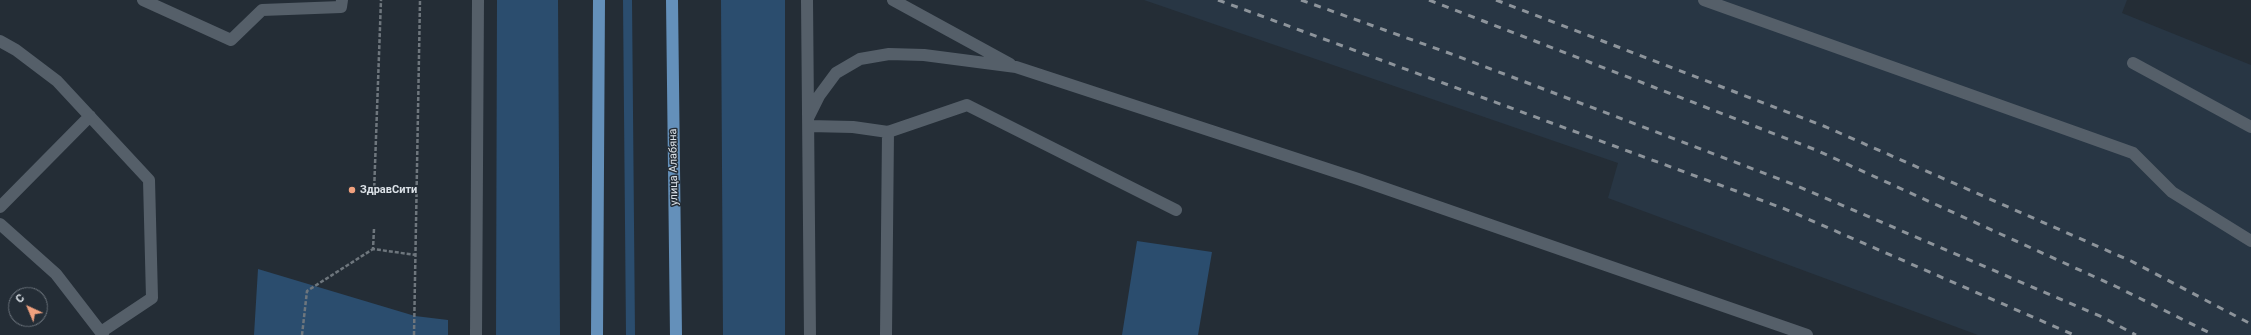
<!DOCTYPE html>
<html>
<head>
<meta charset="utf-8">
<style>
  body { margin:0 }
  #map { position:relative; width:2251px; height:335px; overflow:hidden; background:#242d36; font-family:Roboto,sans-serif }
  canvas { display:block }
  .north { position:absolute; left:8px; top:287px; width:40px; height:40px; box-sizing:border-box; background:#242d36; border:1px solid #6d757d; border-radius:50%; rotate:316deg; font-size:11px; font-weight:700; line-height:16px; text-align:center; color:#dbe1e7 }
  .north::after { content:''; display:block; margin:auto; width:14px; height:18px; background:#f1a17e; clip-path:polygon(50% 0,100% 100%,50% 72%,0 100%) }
</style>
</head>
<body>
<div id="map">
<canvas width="2251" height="335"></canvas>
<div class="north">С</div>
</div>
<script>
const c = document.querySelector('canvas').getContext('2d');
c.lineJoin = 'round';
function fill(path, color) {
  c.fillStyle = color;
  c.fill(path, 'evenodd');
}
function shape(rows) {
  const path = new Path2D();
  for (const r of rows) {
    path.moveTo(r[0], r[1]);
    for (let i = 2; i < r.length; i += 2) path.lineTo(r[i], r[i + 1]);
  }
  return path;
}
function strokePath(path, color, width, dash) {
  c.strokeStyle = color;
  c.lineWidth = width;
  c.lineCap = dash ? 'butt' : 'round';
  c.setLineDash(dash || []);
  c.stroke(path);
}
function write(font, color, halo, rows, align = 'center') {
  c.font = font + ' Roboto,sans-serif';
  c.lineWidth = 3;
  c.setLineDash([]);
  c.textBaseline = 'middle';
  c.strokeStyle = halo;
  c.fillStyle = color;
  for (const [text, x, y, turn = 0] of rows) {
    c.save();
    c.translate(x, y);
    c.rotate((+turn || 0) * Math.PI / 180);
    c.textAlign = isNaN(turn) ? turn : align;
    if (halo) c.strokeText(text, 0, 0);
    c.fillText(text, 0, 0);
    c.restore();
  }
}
const built = shape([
  [1144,0,2127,0,2122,13,2251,65,2251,335,1978,335,1608,198,1618,163]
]);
const green = shape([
  [497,0,558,0,560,335,496,335],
  [623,0,632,0,635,335,626,335],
  [721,0,785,0,785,335,723,335],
  [1137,241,1212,252,1198,335,1122,335],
  [258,269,415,316,448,320,448,335,254,335]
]);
const path = shape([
  [374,193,381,0],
  [374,229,373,249,416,255],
  [302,335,307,291,373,249],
  [414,335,420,0]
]);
const minor = shape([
  [143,0,231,40,262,10,341,7,342,0],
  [807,0,810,335],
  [893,0,1010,64],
  [1704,0,2133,153,2172,192,2251,241],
  [0,41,16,50,57,81,149,180,152,298,101,332],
  [2133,63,2251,127],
  [809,116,819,96,836,73,860,59,889,54,924,55,1016,67,1358,179,1807,335],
  [809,126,853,127,888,132,967,105,1176,210],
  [0,207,90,116],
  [0,224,56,274,103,335],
  [476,335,478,0],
  [886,335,888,132]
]);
const major = shape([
  [672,0,676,335],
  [597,335,599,0]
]);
const rail = shape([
  [1218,0,1785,209,2074,335],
  [1301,0,1457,56,1795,185,2102,317,2136,335],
  [1429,0,1816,150,2117,287,2214,335],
  [1496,0,1826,127,2131,261,2251,324]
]);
const markers = [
  [352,190,4,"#f1a17e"]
];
const streetNames = [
  ["улица Алабяна",674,167,-91]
];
const poiNames = [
  ["ЗдравСити",360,190]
];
fill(built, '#283644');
fill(green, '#2b4d6e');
strokePath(path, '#6e767d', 2.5, [4, 2]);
strokePath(minor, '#555f69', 12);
strokePath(major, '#6490ba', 12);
strokePath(rail, '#8d949b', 3, [7, 7]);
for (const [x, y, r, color] of markers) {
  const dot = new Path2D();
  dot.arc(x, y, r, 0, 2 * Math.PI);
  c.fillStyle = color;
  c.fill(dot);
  strokePath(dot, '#242d36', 1.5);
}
write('11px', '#dbe1e7', '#242d36', streetNames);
write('bold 11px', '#dbe1e7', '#242d36', poiNames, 'left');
</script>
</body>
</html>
